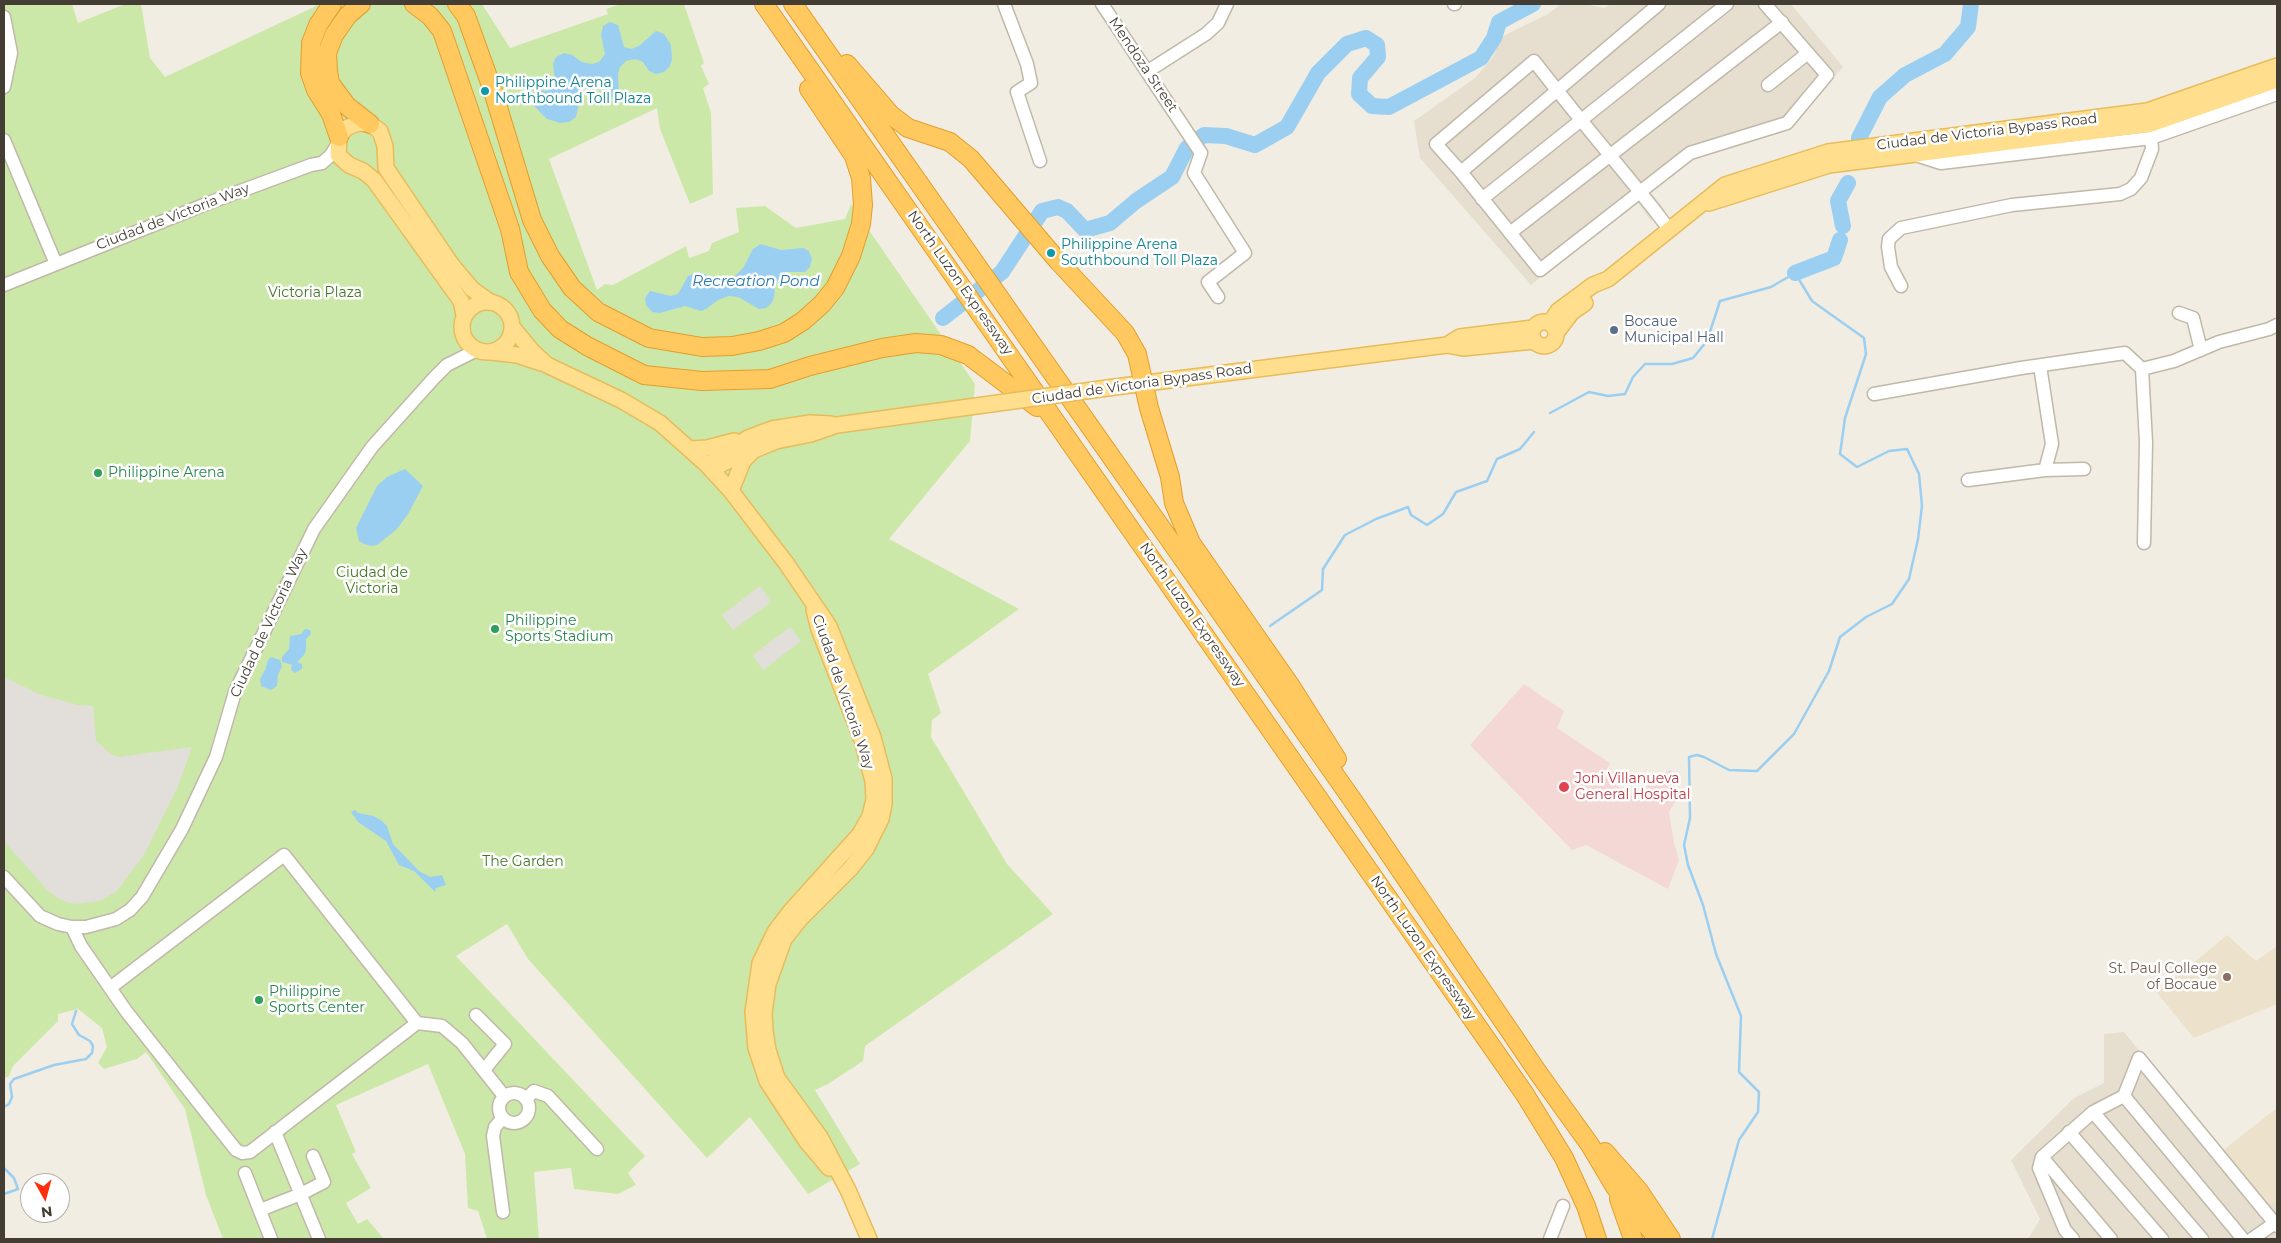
<!DOCTYPE html>
<html>
<head>
<meta charset="utf-8">
<style>
  body { margin:0 }
  #map { position:relative; width:2281px; height:1243px; overflow:hidden; background:#f2ede2; font-family:Montserrat,sans-serif }
  canvas { display:block }
  .frame { position:absolute; inset:0; border:5px solid #433d33; pointer-events:none }
  .north { position:absolute; left:20px; top:1173px; width:50px; height:50px; box-sizing:border-box; background:#fff; border:1px solid #b4b1ad; border-radius:50%; rotate:173deg; font-size:14px; font-weight:700; line-height:20px; text-align:center; color:#433d33 }
  .north::after { content:''; display:block; margin:auto; width:18px; height:22px; background:#ff2f0c; clip-path:polygon(50% 0,100% 100%,50% 72%,0 100%) }
</style>
</head>
<body>
<div id="map">
<canvas width="2281" height="1243"></canvas>
<div class="frame"></div>
<div class="north">N</div>
</div>
<script>
const c = document.querySelector('canvas').getContext('2d');
c.lineJoin = 'round';
function fill(path, color) {
  c.fillStyle = color;
  c.fill(path, 'evenodd');
}
function shape(rows) {
  const path = new Path2D();
  for (const r of rows) {
    if (r.length === 3) {
      path.moveTo(r[0] + r[2], r[1]);
      path.arc(r[0], r[1], r[2], 0, 2 * Math.PI);
      continue;
    }
    path.moveTo(r[0], r[1]);
    for (let i = 2; i < r.length; i += 2) path.lineTo(r[i], r[i + 1]);
  }
  return path;
}
function strokePath(path, color, width, dash) {
  c.strokeStyle = color;
  c.lineWidth = width;
  c.lineCap = dash ? 'butt' : 'round';
  c.setLineDash(dash || []);
  c.stroke(path);
}
function write(font, color, halo, rows, align = 'center') {
  c.font = font + ' Montserrat,sans-serif';
  c.lineWidth = 5;
  c.setLineDash([]);
  c.textBaseline = 'middle';
  c.strokeStyle = halo;
  c.fillStyle = color;
  for (const [text, x, y, turn = 0] of rows) {
    c.save();
    c.translate(x, y);
    c.rotate((+turn || 0) * Math.PI / 180);
    c.textAlign = isNaN(turn) ? turn : align;
    if (halo) c.strokeText(text, 0, 0);
    c.fillText(text, 0, 0);
    c.restore();
  }
}
const residential = shape([
  [1561,4,1584,4,1604,8,1610,4,1791,4,1843,67,1786,129,1690,159,1650,191,1665,210,1651,221,1636,200,1531,285,1420,158,1414,121,1475,78,1493,57,1501,37,1548,14],
  [2124,1032,2222,1151,2270,1204,2277,1200,2277,1239,2028,1239,2040,1219,2011,1160,2074,1098,2104,1083,2104,1034]
]);
const education = shape([
  [2227,935,2256,961,2277,946,2277,1004,2194,1038,2157,993],
  [2277,1108,2277,1200,2270,1204,2222,1151]
]);
const medical = shape([
  [1524,684,1564,711,1557,728,1610,763,1603,776,1639,801,1652,778,1671,770,1679,795,1669,812,1674,843,1679,860,1668,889,1586,845,1572,850,1470,745]
]);
const green = shape([
  [4,4,72,4,78,23,125,4,141,4,150,58,165,77,316,6,316,4,482,4,510,48,608,14,606,9,621,4,684,4,704,63,701,66,709,84,703,88,711,113,713,194,690,204,660,129,657,108,549,159,597,290,605,284,613,285,686,246,689,258,709,251,712,243,739,232,736,208,765,206,796,228,845,219,851,204,975,384,970,441,889,539,1019,609,928,674,941,713,932,720,931,737,1007,864,1053,914,865,1046,863,1061,828,1084,815,1090,860,1164,808,1194,750,1117,707,1158,528,959,507,924,456,956,645,1156,628,1173,636,1185,618,1194,574,1189,571,1168,534,1172,539,1239,487,1239,478,1211,468,1208,465,1154,428,1064,336,1105,356,1152,352,1154,371,1188,346,1203,358,1224,367,1219,384,1239,223,1239,206,1195,185,1109,146,1052,137,1059,104,1069,98,1063,107,1047,102,1028,78,1009,58,1014,58,1021,13,1066,9,1076,4,1079]
]);
const parking = shape([
  [760,586,771,602,733,630,722,615],
  [790,627,801,641,763,670,753,655],
  [4,677,41,695,78,705,93,706,96,741,112,755,119,757,192,747,178,786,145,853,117,891,100,901,74,904,61,900,48,891,4,841]
]);
const water = shape([
  [610,22,618,25,624,47,631,49,639,46,656,31,664,34,671,45,672,59,670,66,664,72,656,74,649,71,643,62,635,59,626,61,620,67,618,74,619,94,615,98,609,98,598,86,589,85,582,90,576,117,569,122,560,123,547,119,533,105,535,93,538,90,546,91,553,88,555,81,553,64,556,57,564,53,572,55,582,62,592,64,599,62,605,54,601,35,603,26],
  [761,244,781,250,803,248,809,251,812,259,810,267,805,272,786,272,778,279,775,287,774,298,771,304,766,308,759,309,738,297,729,296,718,300,706,309,701,311,685,306,660,313,652,312,646,305,645,298,650,291,671,296,678,294,688,276,698,272,718,279,727,279,736,275,743,268,753,249],
  [405,469,423,486,408,514,397,529,377,545,371,546,364,544,359,541,356,528,377,486,387,477],
  [305,629,310,630,311,634,306,639,306,650,304,655,297,662,302,664,302,669,295,673,291,670,292,665,282,662,282,657,289,649,290,636,301,634],
  [271,657,280,660,282,666,278,675,277,686,271,690,261,686,260,679,265,670,268,660],
  [355,810,358,813,374,816,382,821,387,826,393,844,419,871,430,877,442,875,446,885,436,888,435,892,414,871,399,865,386,841,358,822,351,812]
]);
const stream = shape([
  [1550,413,1589,392,1608,396,1625,394,1633,377,1645,364,1672,364,1693,358,1707,341,1720,301,1771,287,1795,273,1812,301,1864,338,1866,354,1845,418,1840,454,1857,467,1889,451,1907,449,1919,474,1922,506,1918,539,1909,579,1892,604,1866,617,1840,637,1829,671,1794,734,1757,771,1729,770,1704,757,1697,755,1689,757,1690,818,1684,845,1688,865,1703,905,1716,954,1741,1016,1739,1072,1759,1092,1758,1112,1739,1140,1712,1239],
  [1270,626,1322,590,1323,569,1345,535,1376,519,1408,507,1411,515,1427,525,1443,514,1456,492,1487,481,1497,459,1520,449,1534,432],
  [4,1107,9,1104,12,1097,10,1084,14,1079,54,1065,86,1059,92,1053,93,1046,90,1041,79,1035,72,1024,76,1011],
  [4,1168,14,1178,18,1189,4,1194]
]);
const river = shape([
  [1859,138,1880,97,1905,75,1945,54,1968,27,1971,4],
  [1843,226,1838,201,1848,183],
  [1795,273,1834,258,1840,240],
  [943,318,1002,272,1042,211,1058,207,1067,211,1085,230,1110,223,1136,201,1172,177,1187,148,1204,135,1226,136,1255,145,1287,127,1318,73,1347,44,1366,38,1377,45,1378,57,1360,78,1359,94,1372,106,1389,107,1481,58,1494,38,1499,22,1533,4]
]);
const minor = shape([
  [1004,4,1027,64,1031,83,1017,92,1040,161],
  [1102,4,1201,153,1194,173,1245,253,1208,282,1218,297],
  [1454,4,1455,4],
  [4,17,11,53,4,87],
  [1148,71,1206,34,1218,23,1227,4],
  [1768,85,1808,53],
  [4,140,56,264],
  [1916,155,1941,163,2151,138,2277,94],
  [1461,172,1659,4],
  [1482,199,1727,4],
  [1669,229,1652,207,1640,192,1581,120,1556,89,1534,61,1436,144,1461,172,1540,270,1690,153,1787,123,1827,75,1765,4],
  [1510,233,1782,22],
  [4,285,211,202,311,165,322,163,331,155,337,145],
  [1901,286,1891,267,1888,247,1889,239,1901,228,2012,205,2120,194,2131,189,2141,178,2152,149,2151,138],
  [2179,313,2193,318,2201,350],
  [2040,366,2052,444,2045,470],
  [2142,369,2174,361,2219,342,2269,329,2277,325],
  [1874,394,2021,368,2125,353,2142,369,2146,442,2144,543],
  [1968,480,2045,470,2084,469],
  [4,877,40,916,58,924,72,927,86,927,116,919,130,910,142,897,182,829,216,757,235,692,314,529,372,447,434,378,447,365,477,350],
  [72,927,81,946,126,1011,236,1150,242,1153,250,1152,417,1023,284,855,110,988],
  [476,1015,505,1044,484,1070],
  [417,1023,442,1026,462,1043,504,1096],
  [514,1108,15],
  [2124,1096,2093,1112,2202,1239],
  [526,1099,534,1091,548,1096,597,1149],
  [502,1119,495,1127,493,1136,503,1212],
  [275,1132,319,1239],
  [2069,1132,2162,1239],
  [2042,1157,2111,1239],
  [245,1173,271,1239],
  [260,1210,301,1194,324,1182,313,1156],
  [1550,1239,1563,1206],
  [2073,1239,2065,1230,2039,1168,2042,1157,2093,1112],
  [2243,1239,2124,1096,2139,1058,2277,1226],
  [2252,1239,2275,1223]
]);
const major = shape([
  [1709,203,1829,165,2151,124,2277,80],
  [487,327,25],
  [464,315,461,301,374,180,363,171,349,165,338,155,339,137,346,128,358,123,370,124,380,131,385,146,386,168,451,264,472,289,490,302],
  [1544,334,12],
  [1550,323,1558,311,1593,285,1608,279,1725,185,1828,152,2147,111,2277,66],
  [513,328,532,351,547,365,621,400,660,423,706,464,731,491,786,563,829,626,873,737,884,779,884,804,881,819,866,849,850,869,800,919,784,939,768,984,764,1013,765,1031,768,1050,777,1078,820,1137,848,1190,869,1239],
  [1556,333,1572,312,1585,303],
  [1447,345,1460,337,1533,328],
  [491,352,517,355,541,363],
  [1115,387,1447,345,1463,348,1534,341],
  [691,449,707,448,734,441],
  [716,458,748,438,772,429,810,423,831,424],
  [713,470,723,463,776,441,811,434,837,425,991,404],
  [731,491,743,461,752,452],
  [814,610,819,629,862,740,873,781,874,799,870,816,860,834,790,912,775,932,760,963,753,1012,756,1048,767,1081,807,1142,829,1168]
]);
const highway = shape([
  [332,4,318,25,311,43,310,73,316,90,331,114,339,137],
  [361,4,348,15,334,35,327,53,328,71,330,83,347,106,370,124],
  [414,4,430,16,442,31,510,229,519,272,542,310,560,329,587,346,644,375,702,381,770,379,810,366,882,348,916,343,941,345,968,355,1037,407],
  [457,4,466,16,493,91,532,220,550,256,572,288,598,312,649,338,702,347,732,346,759,341,784,333,803,321,822,304,835,288,851,256,861,224,863,205,861,178,854,156,809,89],
  [764,4,1524,1093,1564,1158,1586,1206,1597,1239],
  [793,4,1356,805,1539,1074,1590,1145,1615,1187,1658,1239],
  [847,64,891,115,908,128,950,142,971,159,1058,261,1125,333,1137,354,1149,408,1170,477,1174,503,1191,543,1292,688,1337,759],
  [1605,1152,1639,1191,1671,1239],
  [1619,1199,1633,1239]
]);
const majorBridge = shape([
  [991,404,1115,387]
]);
const markers = [
  [485,91,5,"#0f9aa8"],
  [1051,253,5,"#0f9aa8"],
  [1614,330,5,"#5c6f8a"],
  [98,473,5,"#2e9e5b"],
  [495,629,5,"#2e9e5b"],
  [1564,787,6,"#e0444e"],
  [2227,977,5,"#8d6e63"],
  [259,1000,5,"#2e9e5b"]
];
const streetNames = [
  ["Mendoza Street",1143,65,56],
  ["Ciudad de Victoria Bypass Road",1987,132,-7],
  ["Ciudad de Victoria Way",173,217,-21],
  ["North Luzon Expressway",960,283,55],
  ["Ciudad de Victoria Bypass Road",1142,384,-8],
  ["North Luzon Expressway",1192,615,55],
  ["Ciudad de Victoria Way",269,623,-65],
  ["Ciudad de Victoria Way",843,692,71],
  ["North Luzon Expressway",1423,948,55]
];
const cultureNames = [
  ["Philippine Arena",495,83],
  ["Northbound Toll Plaza",495,99],
  ["Philippine Arena",1061,245],
  ["Southbound Toll Plaza",1061,261]
];
const parkNames = [
  ["Victoria Plaza",315,293],
  ["Ciudad de",372,573],
  ["Victoria",372,589],
  ["The Garden",523,862]
];
const serviceNames = [
  ["Bocaue",1624,322],
  ["Municipal Hall",1624,338]
];
const leisureNames = [
  ["Philippine Arena",108,473],
  ["Philippine",505,621],
  ["Sports Stadium",505,637],
  ["Philippine",269,992],
  ["Sports Center",269,1008]
];
const healthNames = [
  ["Joni Villanueva",1575,779],
  ["General Hospital",1575,795]
];
const educationNames = [
  ["St. Paul College",2217,969],
  ["of Bocaue",2217,985]
];
const waterNames = [
  ["Recreation Pond",756,282]
];
fill(residential, '#e6dfd0');
fill(education, '#ece2cb');
fill(medical, '#f3d8d5');
fill(green, '#cce8a9');
fill(parking, '#e2dfdb');
fill(water, '#9bcff2');
strokePath(stream, '#9bcff2', 2.5);
strokePath(river, '#9bcff2', 16);
strokePath(minor, '#c0b8a8', 15);
strokePath(major, '#e7bc5b', 18);
strokePath(highway, '#e29e2c', 20);
strokePath(minor, '#fff', 12);
strokePath(major, '#ffde8e', 15);
strokePath(highway, '#ffc960', 18);
strokePath(majorBridge, '#e7bc5b', 18, []);
strokePath(majorBridge, '#ffde8e', 15);
for (const [x, y, r, color] of markers) {
  const dot = new Path2D();
  dot.arc(x, y, r, 0, 2 * Math.PI);
  c.fillStyle = color;
  c.fill(dot);
  strokePath(dot, '#fff', 2);
}
write('14px', '#433d33', '#fff', streetNames);
write('14px', '#0d838f', '#fff', cultureNames, 'left');
write('14px', '#447625', '#fff', parkNames);
write('14px', '#4e5e75', '#fff', serviceNames, 'left');
write('14px', '#27864d', '#fff', leisureNames, 'left');
write('14px', '#be3a42', '#fff', healthNames, 'left');
write('14px', '#785e54', '#fff', educationNames, 'right');
write('italic 15px', '#2979b2', '#fff', waterNames);
</script>
</body>
</html>
